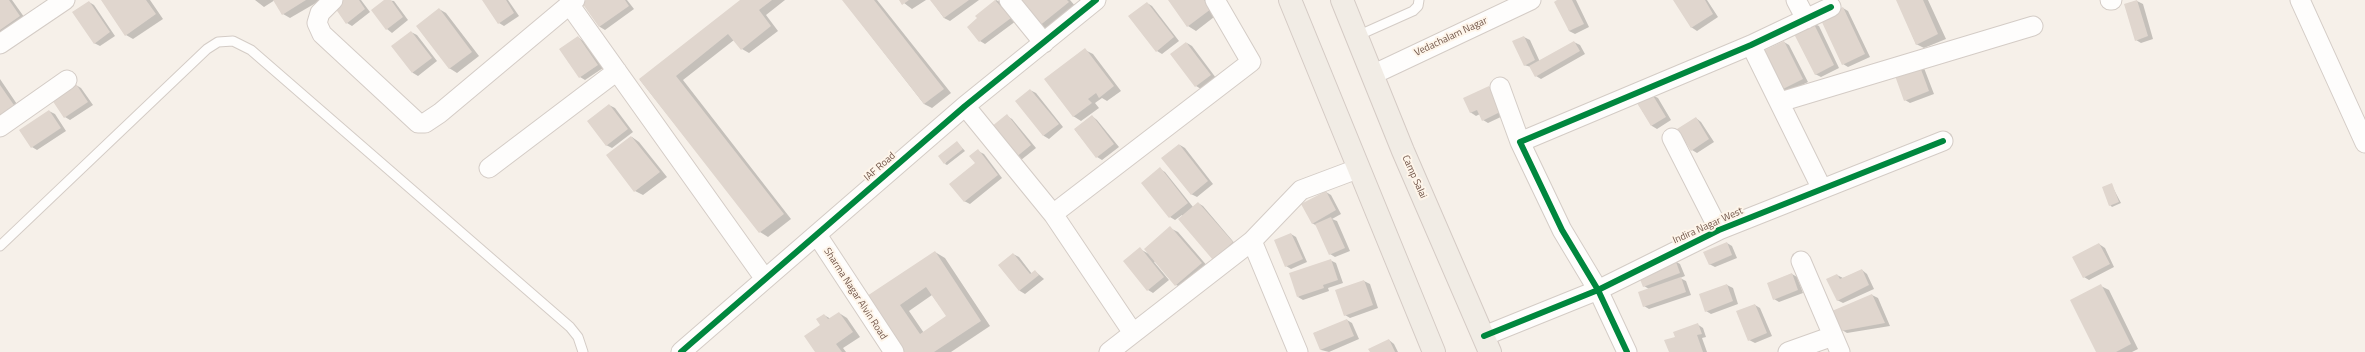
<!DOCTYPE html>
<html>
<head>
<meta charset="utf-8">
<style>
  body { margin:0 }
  canvas { display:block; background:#f6f0e9 }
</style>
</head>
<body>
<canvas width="2365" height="352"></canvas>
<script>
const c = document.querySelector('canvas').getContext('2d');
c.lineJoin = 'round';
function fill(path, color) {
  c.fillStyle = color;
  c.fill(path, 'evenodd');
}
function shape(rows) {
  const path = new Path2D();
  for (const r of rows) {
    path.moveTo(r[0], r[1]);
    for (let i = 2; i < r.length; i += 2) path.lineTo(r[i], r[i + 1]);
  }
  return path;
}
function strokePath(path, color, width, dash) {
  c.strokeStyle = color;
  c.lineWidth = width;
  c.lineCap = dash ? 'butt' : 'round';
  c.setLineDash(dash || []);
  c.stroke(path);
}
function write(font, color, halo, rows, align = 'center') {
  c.font = font + ' "Titillium Web",sans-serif';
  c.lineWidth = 4;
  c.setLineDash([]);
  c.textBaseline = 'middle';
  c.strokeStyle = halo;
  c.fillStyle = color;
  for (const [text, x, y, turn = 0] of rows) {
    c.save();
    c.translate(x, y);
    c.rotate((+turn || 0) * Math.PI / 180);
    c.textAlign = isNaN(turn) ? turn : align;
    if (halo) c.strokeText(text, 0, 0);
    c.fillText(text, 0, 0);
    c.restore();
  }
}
const shadow = shape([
  [0,0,12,0,27,21,0,39],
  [102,0,150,0,163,19,133,39,126,35],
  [255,0,321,0,290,18,283,14,275,0,264,7],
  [341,0,361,0,370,12,352,26,347,23],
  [386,0,394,1,408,20,392,33,387,29],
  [483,0,508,0,519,16,504,26,499,23],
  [587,0,627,0,634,9,605,30,600,27,583,3],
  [742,0,785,0,766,15,778,31,749,53,742,49,734,40,683,80,791,219,768,237,760,232,640,80],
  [843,0,877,0,951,93,932,108,924,104],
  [900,0,926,0,912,9],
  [931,0,979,0,950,21,944,18],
  [996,0,1002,3,1016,21,985,44,980,41,979,19,977,16],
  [1018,0,1070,0,1076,7,1046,30,1038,26],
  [1169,0,1208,0,1218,14,1196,31,1188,26],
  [1560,0,1576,0,1589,27,1575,34,1569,31],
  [1675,0,1707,0,1718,17,1697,31,1691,27],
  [1897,0,1928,0,1946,39,1924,48,1916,44],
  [2137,1,2143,4,2153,39,2141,43,2136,40],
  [89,2,94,5,115,36,100,46,94,43],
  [1147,3,1152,6,1179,41,1162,54,1157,51],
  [1843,8,1848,11,1870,57,1848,67,1843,64],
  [439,9,446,13,479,56,457,73,449,68],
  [1813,23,1819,26,1839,68,1821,77,1815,74],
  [411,32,417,35,437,61,418,76,413,73,393,46],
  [578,37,583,41,603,68,585,80,580,77],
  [1524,37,1530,40,1540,62,1574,42,1580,45,1585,54,1541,79,1536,76,1531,67,1524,65],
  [1784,42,1789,45,1808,82,1788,92,1782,89],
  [1187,43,1192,46,1216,78,1201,89,1196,86],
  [1085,50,1093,54,1121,91,1107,101,1102,98,1095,103,1099,108,1081,121,1073,116],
  [1924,68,1934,94,1910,103,1905,100,1895,74],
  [0,79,23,113,0,128],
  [76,85,81,88,93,105,70,120,65,117,54,100],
  [1489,87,1494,90,1505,115,1488,123,1483,120,1480,114,1476,116,1470,112],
  [1030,90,1036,93,1063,127,1049,139,1044,136,1016,101],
  [1652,95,1658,98,1671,120,1657,129,1652,126,1638,104],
  [609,105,615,108,633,132,612,148,606,145],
  [49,111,55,114,66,131,37,150,32,147],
  [1007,116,1012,119,1036,148,1021,160,1016,157],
  [1092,116,1097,120,1119,147,1102,160,1097,157,1075,130],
  [1696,118,1701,122,1714,142,1697,153,1692,150],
  [632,137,639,142,667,177,643,195,635,191],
  [957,142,965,151,947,165,945,164],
  [1180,145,1185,148,1213,184,1197,197,1191,194],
  [978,151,984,154,1002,178,970,204,964,201,976,164],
  [1160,169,1165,172,1193,207,1198,203,1203,206,1237,246,1219,262,1182,215,1175,220,1170,217],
  [2111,184,2121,203,2112,207,2110,205],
  [1326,192,1331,195,1341,214,1332,219,1337,221,1350,251,1335,257,1330,254,1317,226,1312,223],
  [1170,228,1178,232,1209,268,1184,289,1176,285,1156,261,1154,262,1169,280,1153,293,1148,290,1140,249,1149,254],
  [1291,234,1296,237,1307,262,1291,269,1286,266],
  [1727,243,1732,246,1737,258,1715,267,1709,264],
  [2099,244,2105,248,2114,267,2089,280,2084,277],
  [935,252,945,258,990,326,951,352,906,352,869,296],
  [932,295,947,316,924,333,909,311],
  [1013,254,1019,257,1032,274,1035,271,1044,279,1025,294,1020,291,1000,265],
  [1330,260,1336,263,1343,283,1328,288,1329,291,1303,300,1298,297],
  [1675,261,1680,264,1685,276,1680,278,1686,281,1691,295,1649,309,1644,306,1649,289,1644,286],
  [1862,270,1867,274,1874,289,1843,303,1837,300,1837,275,1843,278],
  [1792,274,1797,277,1803,293,1779,302,1774,299],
  [1364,281,1370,284,1378,308,1350,318,1345,315],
  [1727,285,1733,288,1738,304,1711,314,1706,311],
  [2101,286,2109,290,2138,349,2132,352,2097,352],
  [1872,295,1878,298,1890,326,1847,333,1842,330],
  [1755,305,1760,308,1772,336,1755,343,1749,340],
  [839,313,847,318,860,337,843,348,846,352,816,352,824,315,831,319],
  [1347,320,1352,323,1359,339,1329,352,1321,350,1314,333],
  [1697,324,1703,328,1706,337,1702,338,1707,352,1670,352,1676,337],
  [1389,340,1394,344,1398,352,1371,352]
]);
const building = shape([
  [0,0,9,0,20,16,0,30],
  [101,0,146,0,156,14,125,36],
  [273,0,306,0,282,15],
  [340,0,359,0,365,9,346,24,333,5],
  [384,0,391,0,403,17,386,30,371,10],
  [482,0,506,0,514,13,498,24],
  [586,0,625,0,629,6,599,27,582,3],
  [740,0,772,0,759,10,771,26,741,50,728,34,676,76,784,214,759,233,639,79],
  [842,0,874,0,944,89,924,104],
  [899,0,909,0,902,5],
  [930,0,969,0,944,18],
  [995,0,1011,18,979,42,967,27,977,18,975,16],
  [1016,0,1067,0,1069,2,1038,27],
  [1168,0,1204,0,1211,9,1187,27],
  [1557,0,1572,0,1584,24,1569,31,1554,2],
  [1673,0,1705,0,1713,14,1691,28],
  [1896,0,1923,0,1938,34,1916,45],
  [2137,0,2148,36,2135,41,2124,4],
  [89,1,110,32,94,44,72,12],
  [1147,2,1174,37,1156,52,1128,16],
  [1843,7,1865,54,1842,65,1820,18],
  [439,8,472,52,449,69,416,26],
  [1813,22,1834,65,1815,75,1793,32],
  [411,31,432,58,412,73,391,46],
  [578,36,598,65,579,78,559,49],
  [1524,36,1535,60,1524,66,1512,41],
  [1574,41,1580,51,1535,77,1529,66],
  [1784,41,1803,79,1781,90,1763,51],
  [1186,42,1211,75,1195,87,1170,54],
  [1085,48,1114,86,1099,98,1096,93,1088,99,1092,103,1073,117,1044,79],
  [1919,64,1929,91,1904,101,1894,73],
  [76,84,88,102,64,118,52,100],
  [0,85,16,108,0,119],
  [1489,86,1500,112,1482,121,1477,110,1470,113,1463,98],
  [1030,89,1059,124,1043,136,1015,101],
  [1652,94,1666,117,1651,126,1637,103],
  [609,104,628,129,606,146,587,121],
  [49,110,61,128,31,148,19,130],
  [1007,114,1031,145,1015,158,991,127],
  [1092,115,1114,144,1096,158,1074,129],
  [1696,117,1709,139,1691,151,1677,129],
  [631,136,660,172,634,192,606,155],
  [957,141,963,149,944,164,938,156],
  [1179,144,1208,181,1191,195,1161,158],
  [978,149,998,175,964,202,949,184,975,163,969,156],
  [1160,167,1188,203,1169,218,1141,183],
  [2112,183,2119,202,2109,206,2102,187],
  [1326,191,1336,210,1312,224,1301,204],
  [1198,202,1233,242,1213,260,1178,219],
  [1331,217,1345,248,1329,255,1315,224],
  [1170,226,1202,263,1175,286,1144,249],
  [1291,233,1303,259,1285,267,1274,240],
  [1727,242,1732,255,1709,265,1703,252],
  [2099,243,2110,264,2083,278,2072,257],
  [1140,247,1164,277,1147,291,1123,261],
  [935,251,981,321,934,352,904,352,867,296],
  [926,287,946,316,920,334,900,305],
  [1013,253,1030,274,1035,270,1039,275,1019,291,998,265],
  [1331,259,1338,280,1323,285,1324,288,1297,297,1289,273],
  [1675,259,1680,273,1643,287,1638,274],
  [1862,269,1869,285,1837,301,1826,279,1837,274,1840,279],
  [1792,273,1798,290,1773,300,1767,283],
  [1681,277,1686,292,1643,307,1638,292],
  [1364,280,1373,305,1344,316,1335,290],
  [1727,284,1733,301,1705,312,1699,294],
  [2101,284,2131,344,2116,352,2096,352,2070,300],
  [1872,294,1885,323,1841,331,1832,311],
  [1755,304,1767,333,1748,341,1736,311],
  [839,312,853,332,836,344,842,352,815,352,804,336,820,325,816,319,824,314,828,319],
  [1347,319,1354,336,1320,350,1313,333],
  [1698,323,1702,334,1697,335,1703,352,1669,352,1664,340,1675,337,1673,332],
  [1389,339,1395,352,1370,352,1368,349]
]);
const service = shape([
  [1357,36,1413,11,1418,6,1419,0],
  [0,246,207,49,218,42,233,41,251,50,570,327,578,337,583,352]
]);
const minor = shape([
  [333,0,320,13,317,23,322,34,418,123,425,123,440,113,575,0],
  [1009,0,1044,43],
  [1796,0,1806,19],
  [2110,0,2112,0],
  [2300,0,2365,143],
  [569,4,765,279],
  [0,44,65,0],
  [1751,45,1822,189],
  [1372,75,1531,0],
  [1500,87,1520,142],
  [1780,102,2033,26],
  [965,106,1053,214,1133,333],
  [0,127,67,80],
  [1672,138,1719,230],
  [489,168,617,71],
  [1053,214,1251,62,1215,0],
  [817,235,894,352],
  [1252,241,1298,352],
  [1801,261,1840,352],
  [1484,336,1598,290,1719,230,1943,141],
  [681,352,965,106,1096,0],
  [1109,352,1252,241,1301,190,1357,169],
  [1627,352,1598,290,1562,230,1520,142,1751,45,1831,7],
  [1788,352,1833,336]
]);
const primary = shape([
  [1290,0,1434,352],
  [1342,0,1403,151,1490,352]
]);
const cycleway = shape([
  [1484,336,1598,290,1719,230,1943,141],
  [681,352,965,106,1096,0],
  [1627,352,1598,290,1562,230,1520,142,1751,45,1831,7]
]);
const streetNames = [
  ["Vedachalam Nagar",1451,37,-25],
  ["IAF Road",880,167,-41],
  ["Camp Salai",1414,177,66],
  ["Indira Nagar West",1708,226,-24],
  ["Sharma Nagar Alvin Road",855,294,57]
];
fill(shadow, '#0003');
fill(building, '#e0d6ce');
strokePath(service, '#d4ccc6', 11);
strokePath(minor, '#d4ccc6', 21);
strokePath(primary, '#d5cbc5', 24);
strokePath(service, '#fefdfc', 9);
strokePath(minor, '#fefdfc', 19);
strokePath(primary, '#f1ece5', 22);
strokePath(cycleway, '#00873e', 6);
write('10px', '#73574a', '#fef5ea', streetNames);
</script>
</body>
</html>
